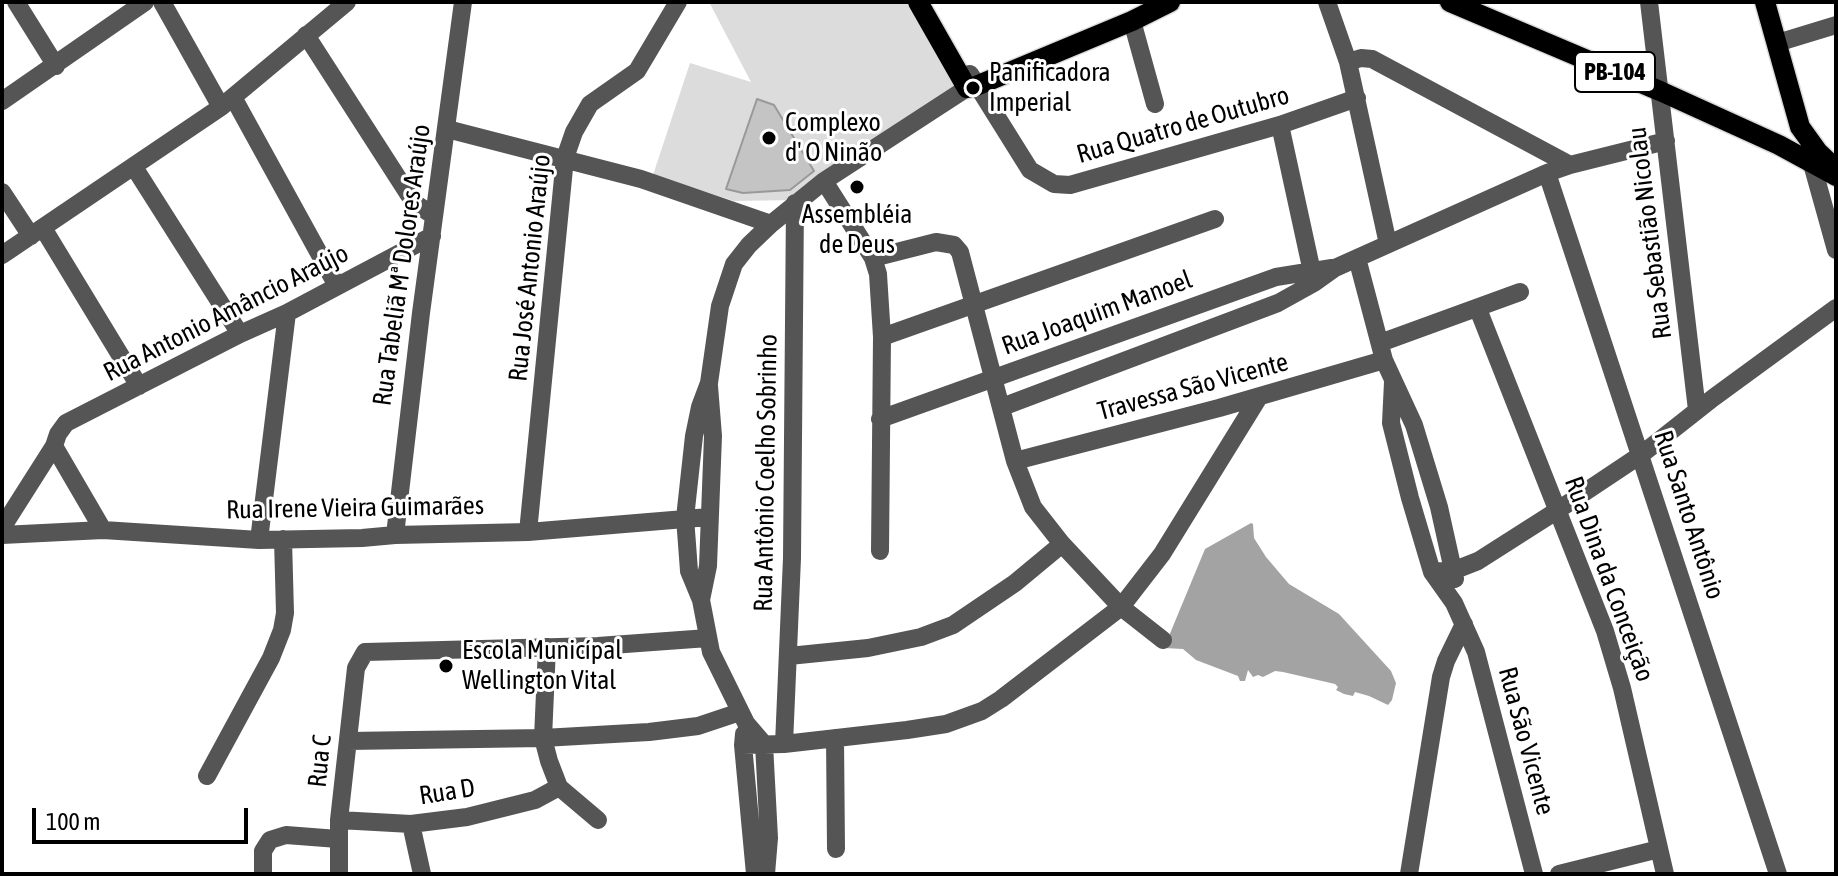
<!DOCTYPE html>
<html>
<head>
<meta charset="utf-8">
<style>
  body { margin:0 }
  #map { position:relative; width:1838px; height:876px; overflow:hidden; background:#fff; font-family:"Asap Condensed",sans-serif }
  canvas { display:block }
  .frame { position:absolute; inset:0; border:4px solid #000; pointer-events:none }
  .scale { position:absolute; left:32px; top:808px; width:216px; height:36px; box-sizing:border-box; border:4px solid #000; border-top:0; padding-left:10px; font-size:24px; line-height:28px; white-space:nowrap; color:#000; -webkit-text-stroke:6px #fff; paint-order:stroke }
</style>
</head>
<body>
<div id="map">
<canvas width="1838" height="876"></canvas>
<div class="frame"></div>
<div class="scale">100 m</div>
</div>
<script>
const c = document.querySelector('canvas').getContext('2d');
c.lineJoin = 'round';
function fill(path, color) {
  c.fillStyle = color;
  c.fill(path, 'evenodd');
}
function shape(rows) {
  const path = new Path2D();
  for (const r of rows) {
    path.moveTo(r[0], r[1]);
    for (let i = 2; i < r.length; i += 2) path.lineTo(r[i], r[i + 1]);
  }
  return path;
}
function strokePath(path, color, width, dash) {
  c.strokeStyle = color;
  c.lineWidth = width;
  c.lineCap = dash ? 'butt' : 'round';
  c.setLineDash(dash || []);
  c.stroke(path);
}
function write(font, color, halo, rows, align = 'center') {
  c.font = font + ' "Asap Condensed",sans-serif';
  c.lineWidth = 6;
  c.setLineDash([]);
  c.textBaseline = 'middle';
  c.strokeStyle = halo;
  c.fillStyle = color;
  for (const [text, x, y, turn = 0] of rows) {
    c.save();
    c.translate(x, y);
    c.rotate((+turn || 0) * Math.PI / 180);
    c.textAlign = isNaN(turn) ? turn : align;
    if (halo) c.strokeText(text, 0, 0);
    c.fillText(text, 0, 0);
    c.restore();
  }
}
const green = shape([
  [709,2,908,2,957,83,943,102,796,200,734,201,653,175,690,63,751,82]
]);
const water = shape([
  [1251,523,1253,524,1254,538,1266,557,1289,584,1339,614,1391,671,1396,683,1392,700,1388,705,1369,696,1355,692,1353,696,1344,694,1336,690,1338,687,1335,684,1283,672,1275,671,1263,677,1258,675,1253,677,1248,670,1245,681,1240,681,1238,676,1196,660,1183,649,1164,648,1205,549]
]);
const building = shape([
  [757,99,774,105,814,171,790,190,743,193,726,189,757,99]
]);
const minor = shape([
  [16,2,56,66],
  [162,2,221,107],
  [1327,2,1348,62,1388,244],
  [1649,2,1697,410],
  [1132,21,1155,104],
  [306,35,407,192,416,204,434,216],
  [1777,43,1836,25],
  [1348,62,1361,58,1372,59,1570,165],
  [970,74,1030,170,1054,184,1070,185,1280,125,1357,98],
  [233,97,337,286],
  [2,101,145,2],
  [1280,125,1314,281],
  [447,129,641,179,771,224],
  [1812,164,1836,250],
  [134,167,240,334],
  [1547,173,1778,874],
  [824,181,873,258,878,274,882,337,880,551],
  [2,192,31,236],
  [43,228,139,386],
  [2,255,221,107,347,2],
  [873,258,936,242,954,245,960,252,1015,461,1033,507,1062,544,1121,607,1163,640],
  [1357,258,1384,360,1414,425,1439,507,1455,579],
  [1478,309,1605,631,1622,688,1665,874],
  [882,337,1215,219],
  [1380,343,1520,292],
  [1393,382,1391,423,1410,498,1432,572,1454,603,1476,652,1534,874],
  [1002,407,1278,303,1314,283,1335,268,1547,173,1570,165,1666,141],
  [880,419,1276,277,1332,268],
  [1015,461,1219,408,1384,360],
  [2,528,54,446],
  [103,530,54,446,58,434,66,423,240,334,287,313,432,236],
  [528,532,565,158,574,132,590,104,637,71,678,2],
  [2,535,103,530,259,540,362,538,395,535,528,532,709,517],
  [395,535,421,313,463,2],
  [259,540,287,313],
  [1432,572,1455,570,1478,561,1558,510,1642,454,1713,398,1836,308],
  [701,600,708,566,713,436,709,386],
  [547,647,543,738,549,761,559,787,598,820],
  [789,656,868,648,921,637,953,625,1015,583,1062,544],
  [744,734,743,745,755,874],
  [835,738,836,849],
  [348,741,543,738,649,732,698,726,740,712],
  [784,744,792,558,795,203],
  [743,745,784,744,907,730,946,724,982,711,1001,699,1121,607,1162,554,1259,397],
  [207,776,271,658,282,630,285,613,283,539],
  [339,820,411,824,467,817,535,800,559,787],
  [411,824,422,874],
  [263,874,263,851,270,840,286,835,338,839],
  [339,874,339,820,356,668,365,652,598,646,708,638],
  [766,874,769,838,764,744,746,723,711,652,701,600,689,571,687,544,685,518,694,436,700,407,709,383,720,306,734,264,749,245,771,224,824,181,967,88],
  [1409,874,1441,677,1446,661,1464,624],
  [1559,874,1659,849]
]);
const major = shape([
  [918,2,967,88,976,86,1132,21,1170,2],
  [1450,2,1660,91,1779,145,1836,176],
  [1765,2,1800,127,1818,152,1836,169]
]);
const markers = [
  [973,88,8,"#000"],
  [769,138,8,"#000"],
  [857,187,8,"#000"],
  [446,666,8,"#000"]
];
const shields = [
  [1615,72,80]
];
const shieldNames = [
  ["PB-104",1615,72]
];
const poiNames = [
  ["Panificadora",989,73],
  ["Imperial",989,103],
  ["Complexo",785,123],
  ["d' O Ninão",785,153],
  ["Assembléia",857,215,"center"],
  ["de Deus",857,245,"center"],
  ["Escola Municípal",462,651],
  ["Wellington Vital",462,681]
];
const streetNames = [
  ["Rua Quatro de Outubro",1183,125,-16],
  ["Rua Sebastião Nicolau",1650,233,-97],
  ["Rua Tabeliã Mª Dolores Araújo",402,265,-82],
  ["Rua José Antonio Araújo",530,268,-84],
  ["Rua Antonio Amâncio Araújo",226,313,-27],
  ["Rua Joaquim Manoel",1097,313,-20],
  ["Travessa São Vicente",1193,387,-15],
  ["Rua Antônio Coelho Sobrinho",766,473,-89],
  ["Rua Irene Vieira Guimarães",355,508,-1],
  ["Rua Santo Antônio",1689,515,72],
  ["Rua Dina da Conceição",1609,579,70],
  ["Rua São Vicente",1526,741,75],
  ["Rua C",320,761,-84],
  ["Rua D",447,792,-9]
];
fill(green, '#dcdcdc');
fill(water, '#a3a3a3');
fill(building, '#c4c4c4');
strokePath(building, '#999', 2);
strokePath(major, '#dbdbdb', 23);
strokePath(minor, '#555', 18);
strokePath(major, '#000', 20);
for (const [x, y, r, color] of markers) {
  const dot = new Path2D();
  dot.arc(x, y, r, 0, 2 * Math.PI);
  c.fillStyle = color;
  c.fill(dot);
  strokePath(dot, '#fff', 3);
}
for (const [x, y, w] of shields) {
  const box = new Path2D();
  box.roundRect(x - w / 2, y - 20, w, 40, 6);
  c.fillStyle = '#fff';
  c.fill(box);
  strokePath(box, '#000', 2);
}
write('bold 24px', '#000', null, shieldNames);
write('26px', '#000', '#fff', poiNames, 'left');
write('26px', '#000', '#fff', streetNames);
</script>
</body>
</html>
